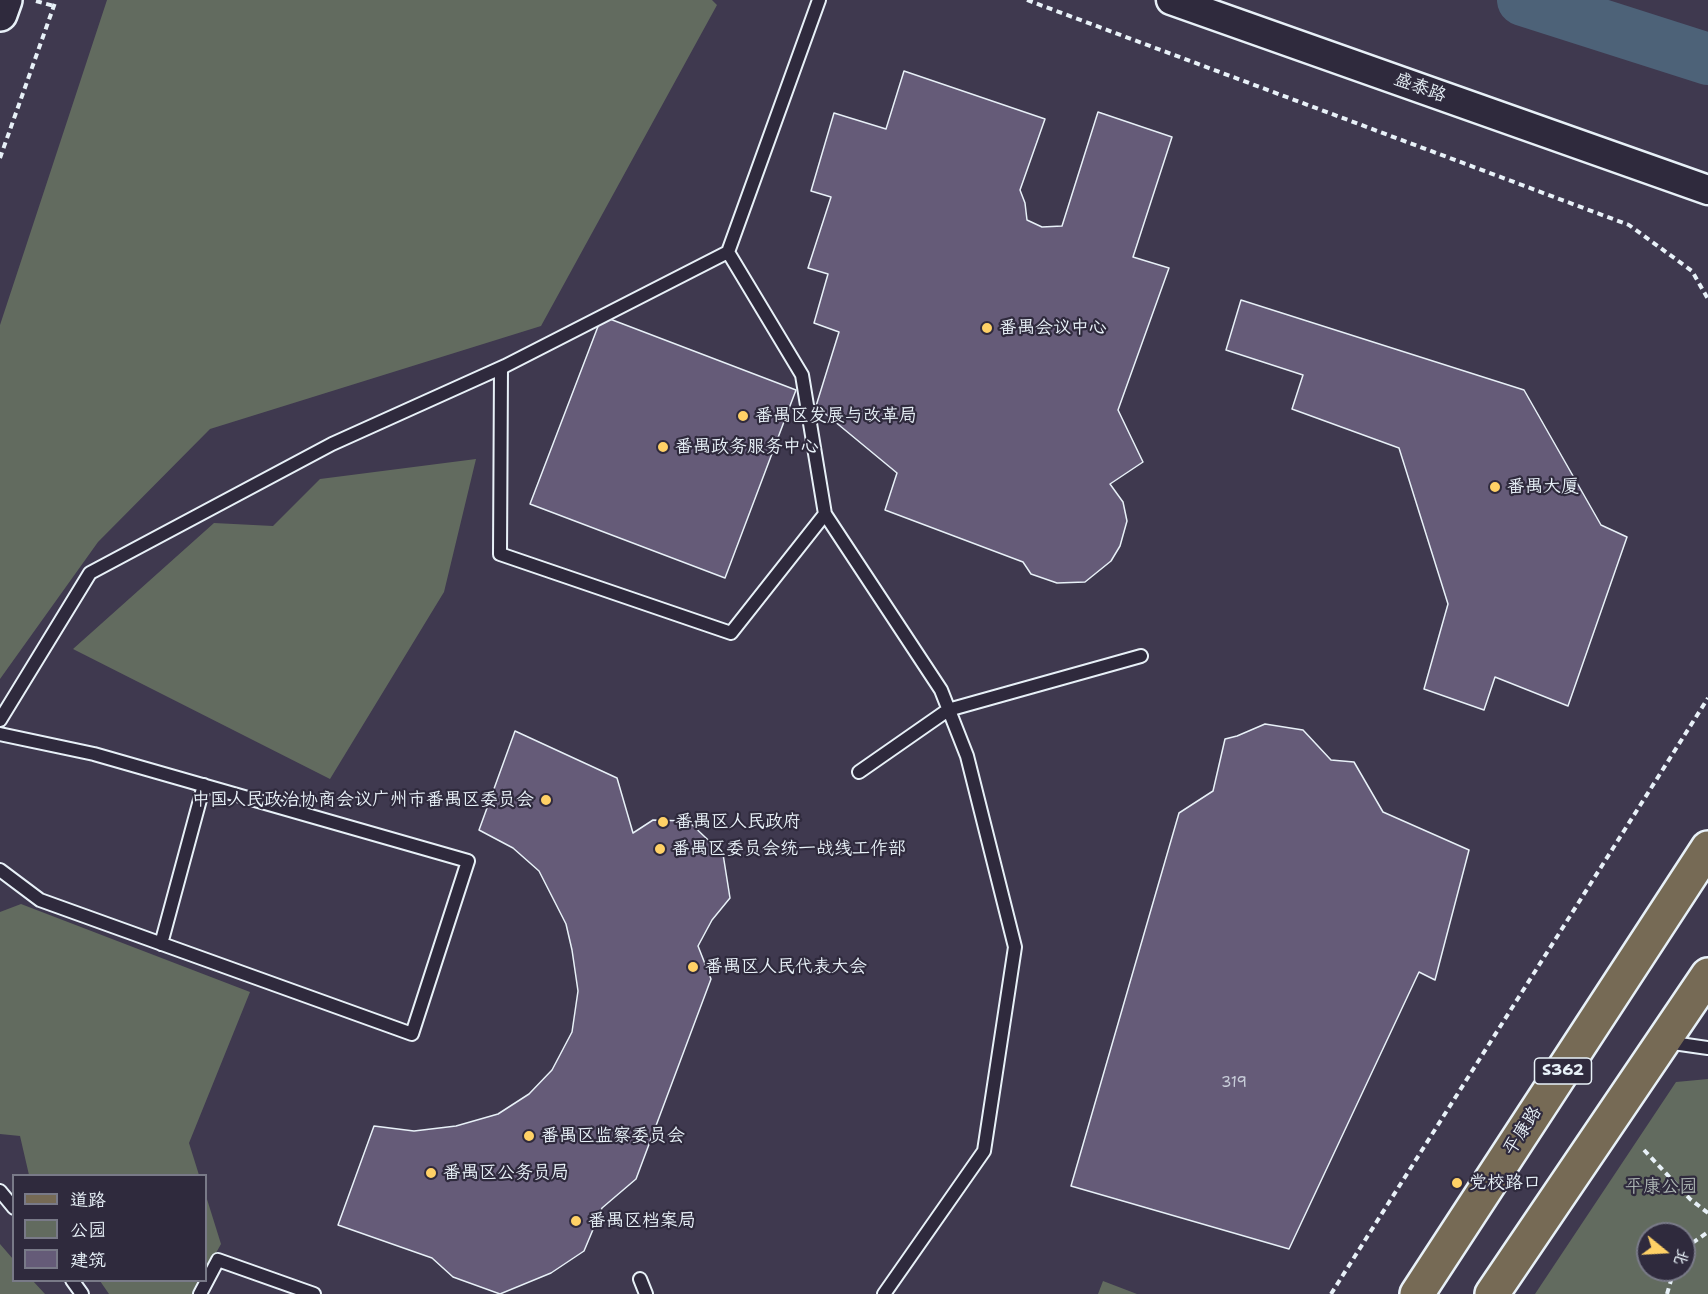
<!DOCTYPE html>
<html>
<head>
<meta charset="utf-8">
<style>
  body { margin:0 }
  #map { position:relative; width:1708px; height:1294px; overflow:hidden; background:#3f394f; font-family:"Shantell Sans","LXGW WenKai TC",sans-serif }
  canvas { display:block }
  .legend { position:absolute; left:12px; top:1174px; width:195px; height:108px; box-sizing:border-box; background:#2f2a3d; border:2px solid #797a88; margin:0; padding:8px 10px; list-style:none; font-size:18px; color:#e8f1f8 }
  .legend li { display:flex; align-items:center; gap:12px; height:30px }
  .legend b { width:30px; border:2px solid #797a88 }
  .north { position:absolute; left:1636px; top:1222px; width:60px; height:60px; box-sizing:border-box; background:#2f2a3d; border:2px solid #797a88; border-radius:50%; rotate:108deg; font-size:16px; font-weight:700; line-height:24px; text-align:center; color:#e8f1f8 }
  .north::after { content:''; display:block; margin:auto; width:21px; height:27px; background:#ffd166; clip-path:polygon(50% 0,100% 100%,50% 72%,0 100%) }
</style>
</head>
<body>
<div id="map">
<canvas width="1708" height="1294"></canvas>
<ul class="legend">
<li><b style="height:8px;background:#766a55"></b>道路</li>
<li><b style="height:16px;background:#626b5f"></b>公园</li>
<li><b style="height:16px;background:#655b78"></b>建筑</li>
</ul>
<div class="north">北</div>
</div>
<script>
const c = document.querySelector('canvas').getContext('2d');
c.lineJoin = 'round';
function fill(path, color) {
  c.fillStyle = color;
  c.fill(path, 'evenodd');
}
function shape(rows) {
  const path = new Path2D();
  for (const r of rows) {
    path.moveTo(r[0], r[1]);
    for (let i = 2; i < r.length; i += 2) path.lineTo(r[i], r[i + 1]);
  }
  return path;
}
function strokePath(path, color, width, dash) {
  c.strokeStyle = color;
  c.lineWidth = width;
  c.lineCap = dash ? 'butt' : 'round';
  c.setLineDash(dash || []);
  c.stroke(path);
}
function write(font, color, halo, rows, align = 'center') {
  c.font = font + ' "Shantell Sans","LXGW WenKai TC",sans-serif';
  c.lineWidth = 4.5;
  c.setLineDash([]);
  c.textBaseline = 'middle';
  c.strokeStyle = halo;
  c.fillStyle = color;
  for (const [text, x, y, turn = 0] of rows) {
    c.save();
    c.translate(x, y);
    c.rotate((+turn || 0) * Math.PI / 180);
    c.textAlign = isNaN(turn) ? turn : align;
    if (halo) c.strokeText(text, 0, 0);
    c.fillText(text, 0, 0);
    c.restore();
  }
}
const green = shape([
  [107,0,712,0,717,5,541,326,210,429,98,542,0,679,0,325],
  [476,459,444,592,330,779,73,649,214,523,273,526,320,479],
  [21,904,250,992,189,1143,199,1175,29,1175,20,1136,0,1134,0,912],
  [1708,1079,1708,1294,1535,1294,1676,1082],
  [1648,1234,1684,1234,1684,1270,1648,1270],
  [206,1196,221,1244,206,1271],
  [0,1244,13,1259,14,1280,33,1281,45,1294,0,1294],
  [100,1281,200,1281,192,1294,109,1294],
  [1103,1281,1137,1294,1098,1294]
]);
const river = shape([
  [1523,0,1708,59]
]);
const building = shape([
  [904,71,1045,119,1020,190,1025,203,1027,220,1042,227,1062,226,1098,112,1172,137,1133,257,1169,268,1118,410,1143,462,1110,484,1123,502,1127,521,1120,546,1111,561,1085,582,1057,583,1031,574,1023,562,885,510,897,473,816,406,839,332,814,323,828,274,808,268,831,197,811,191,834,113,886,129,904,71],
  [1241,300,1524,390,1601,525,1627,537,1568,706,1495,677,1484,710,1424,689,1448,604,1399,448,1292,409,1303,375,1226,350,1241,300],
  [602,316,796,390,725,578,530,504,602,316],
  [1265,724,1303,730,1331,760,1354,762,1383,812,1469,850,1435,980,1419,972,1289,1249,1071,1186,1179,813,1213,791,1225,739,1237,736,1265,724],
  [515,731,617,778,633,833,653,820,688,821,723,854,730,898,712,920,698,946,711,979,636,1179,602,1208,584,1251,551,1273,500,1294,453,1277,432,1258,338,1225,374,1126,414,1131,456,1126,498,1114,529,1094,552,1070,572,1032,578,991,572,950,566,924,539,871,513,848,479,830,515,731]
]);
const path = shape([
  [1027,0,1629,225,1692,271,1708,299],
  [36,1,54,6],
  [0,158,56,0],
  [1644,1150,1690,1199,1708,1213],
  [1684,1249,1708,1232],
  [1331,1294,1708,698],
  [1667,1294,1674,1270]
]);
const service = shape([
  [819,0,728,252,802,375,825,514,941,690,967,756,1015,947,984,1151,884,1294],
  [501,368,500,554,731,633,825,514],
  [0,720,90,573,332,444,505,366,728,252],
  [0,734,94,754,468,861,412,1034,40,900,0,870],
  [859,772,948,710,1141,656],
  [161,944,204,785],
  [1666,1042,1708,1048],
  [0,1191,14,1208],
  [640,1279,646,1294],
  [72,1280,82,1294],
  [200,1294,218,1260,314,1294]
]);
const tertiary = shape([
  [1171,0,1708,190]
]);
const secondary = shape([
  [0,14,5,0]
]);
const primary = shape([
  [1417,1294,1708,848],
  [1492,1294,1708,975]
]);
const markers = [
  [987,328,6,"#ffd166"],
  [743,416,6,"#ffd166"],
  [663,447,6,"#ffd166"],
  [1495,487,6,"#ffd166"],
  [546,800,6,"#ffd166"],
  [663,822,6,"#ffd166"],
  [660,849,6,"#ffd166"],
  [693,967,6,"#ffd166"],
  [529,1136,6,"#ffd166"],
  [431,1173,6,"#ffd166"],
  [1457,1183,6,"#ffd166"],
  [576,1221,6,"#ffd166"]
];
const numberNames = [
  ["319",1234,1083]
];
const shields = [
  [1563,1071,57]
];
const shieldNames = [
  ["S362",1563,1071]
];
const streetNames = [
  ["盛泰路",1420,88,20],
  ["平康路",1523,1131,-57]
];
const poiNames = [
  ["番禺会议中心",999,328],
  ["番禺区发展与改革局",755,416],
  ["番禺政务服务中心",675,447],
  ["番禺大厦",1507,487],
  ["中国人民政治协商会议广州市番禺区委员会",534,800,"right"],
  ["番禺区人民政府",675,822],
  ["番禺区委员会统一战线工作部",672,849],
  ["番禺区人民代表大会",705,967],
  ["番禺区监察委员会",541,1136],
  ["番禺区公务员局",443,1173],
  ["党校路口",1469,1183],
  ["番禺区档案局",588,1221]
];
const parkNames = [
  ["平康公园",1661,1187]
];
fill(green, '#626b5f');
strokePath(river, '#4d6278', 52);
fill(building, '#655b78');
strokePath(building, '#e8f1f8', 1.5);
strokePath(service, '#e8f1f8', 16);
strokePath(tertiary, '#e8f1f8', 33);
strokePath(secondary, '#e8f1f8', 38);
strokePath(primary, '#e8f1f8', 38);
strokePath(path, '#e8f1f8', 4, [6, 4.5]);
strokePath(service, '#2f2a3d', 12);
strokePath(tertiary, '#2f2a3d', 28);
strokePath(secondary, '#2f2a3d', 33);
strokePath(primary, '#766a55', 33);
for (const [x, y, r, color] of markers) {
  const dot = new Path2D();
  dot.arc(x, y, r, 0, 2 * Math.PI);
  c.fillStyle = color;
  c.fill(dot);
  strokePath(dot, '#2f2a3d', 2);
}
write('15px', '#c7ccd8', null, numberNames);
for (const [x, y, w] of shields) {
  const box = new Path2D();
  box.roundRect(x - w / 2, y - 13, w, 26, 4.5);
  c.fillStyle = '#2f2a3d';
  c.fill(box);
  strokePath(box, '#e8f1f8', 1.5);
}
write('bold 16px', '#e8f1f8', null, shieldNames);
write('18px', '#e8f1f8', '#2f2a3d', streetNames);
write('18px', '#e8f1f8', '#2f2a3d', poiNames, 'left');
write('18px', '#acb5b3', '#2f2a3d', parkNames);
</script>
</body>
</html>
